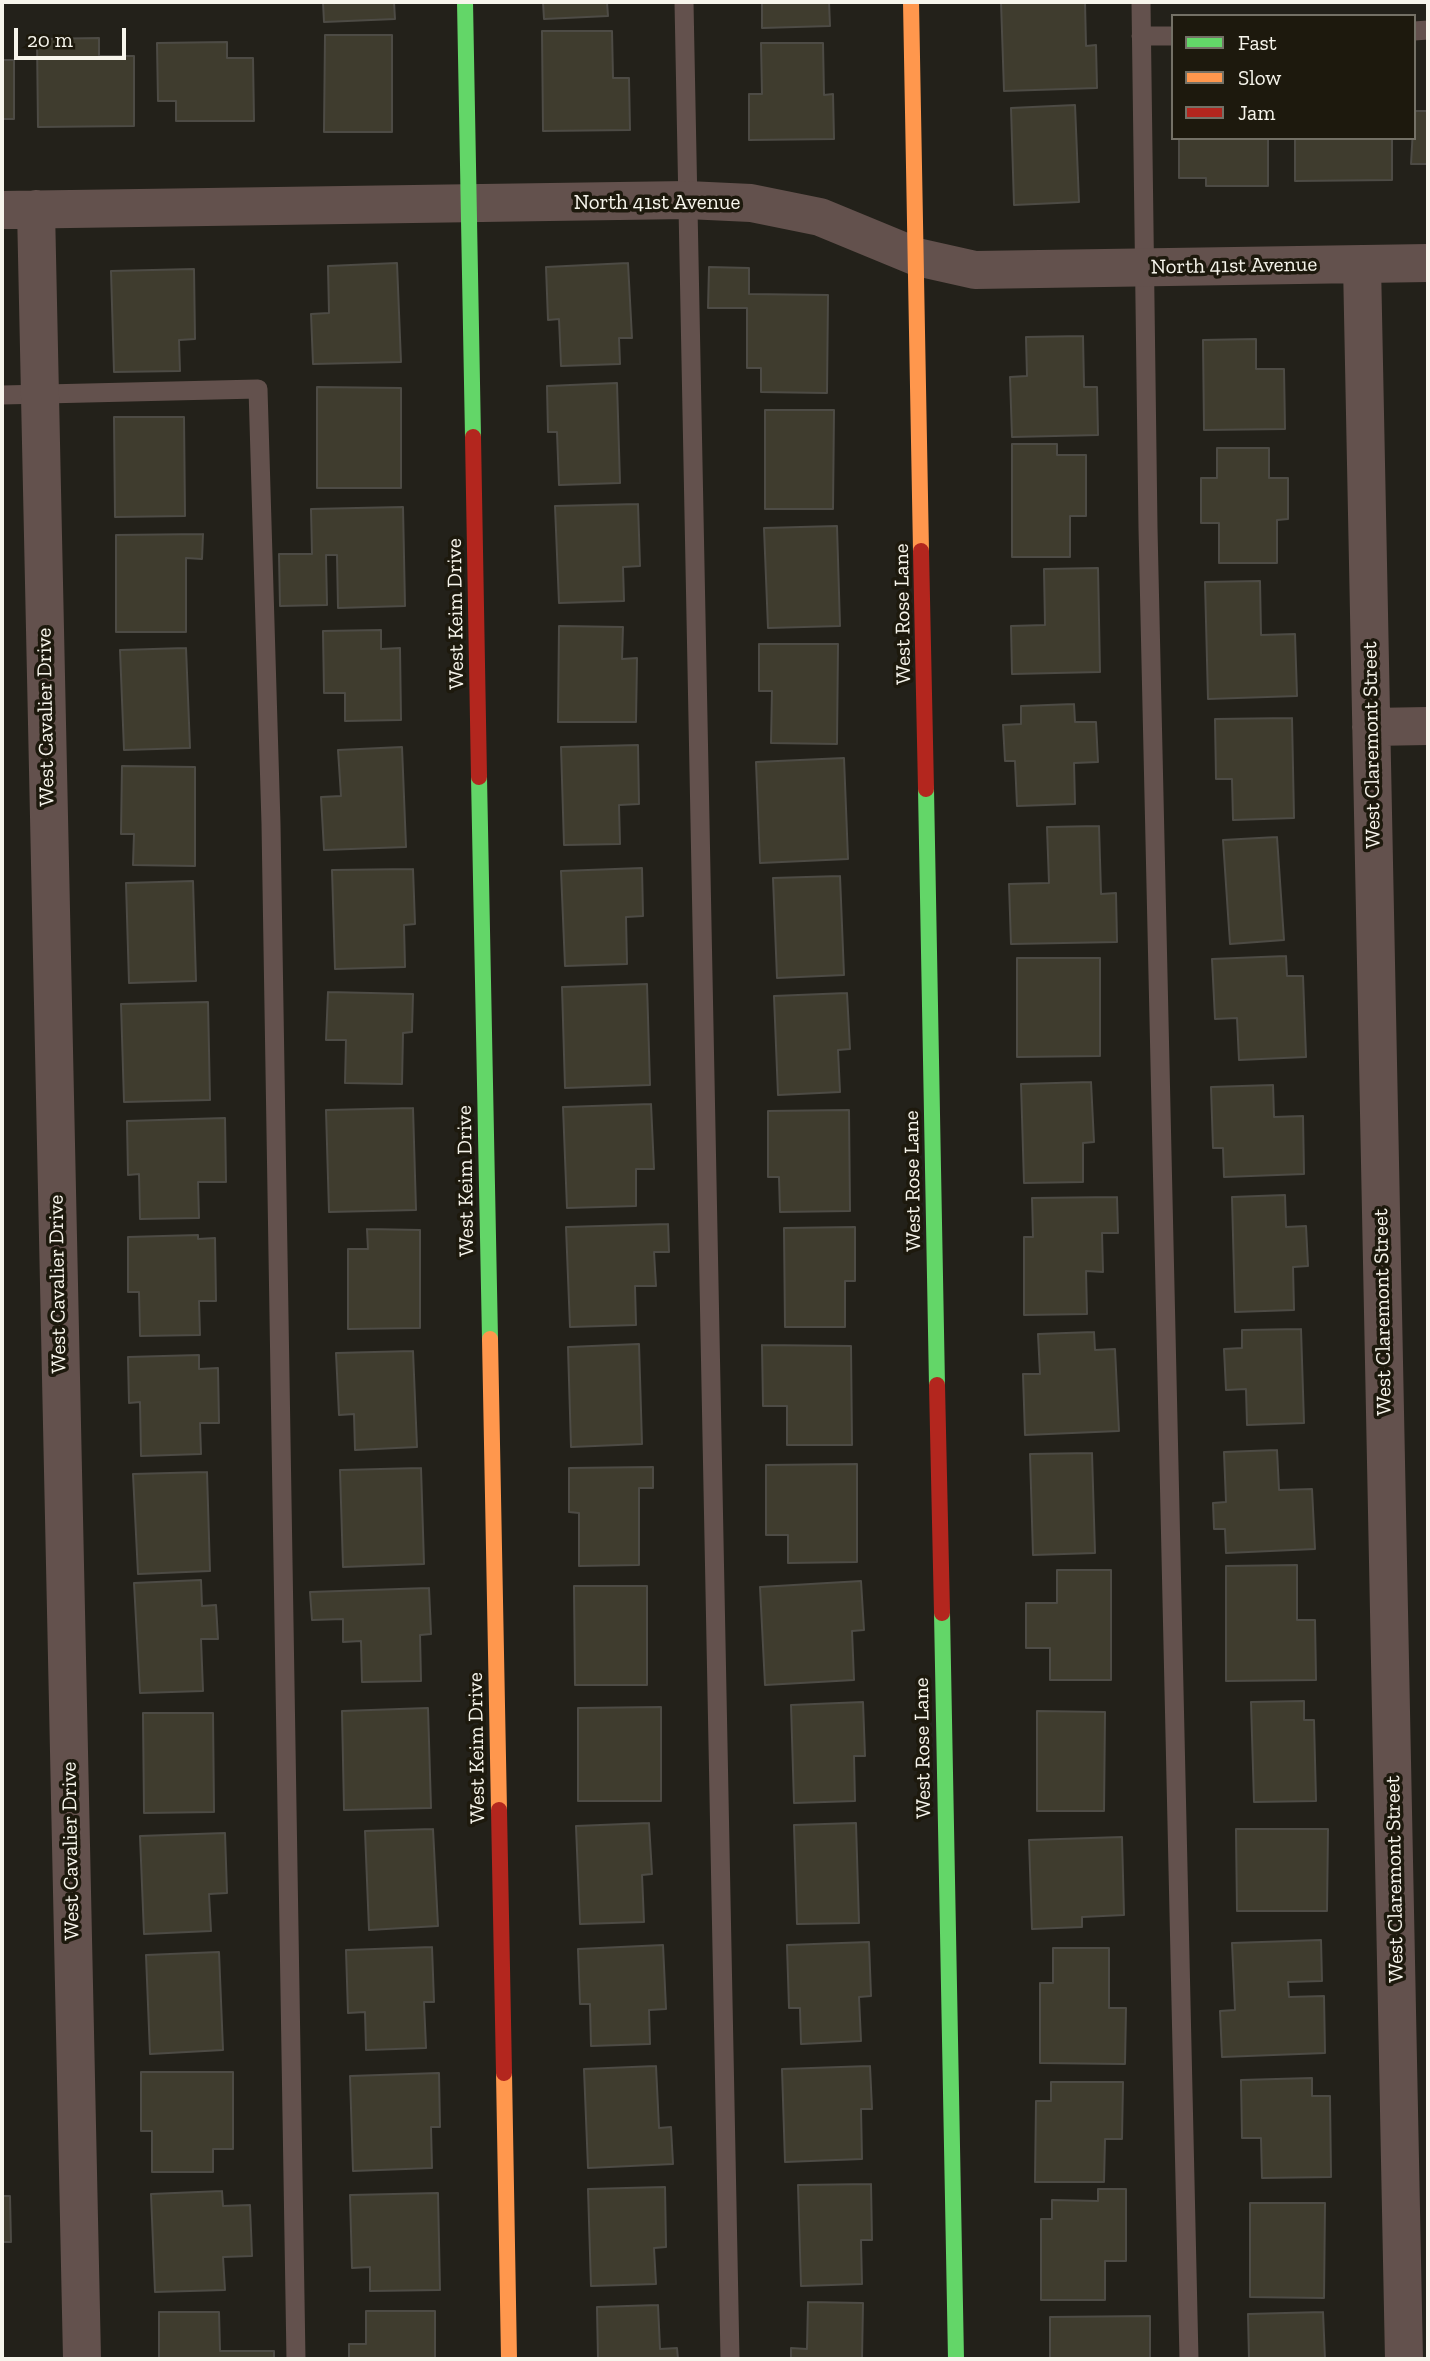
<!DOCTYPE html>
<html>
<head>
<meta charset="utf-8">
<style>
  body { margin:0 }
  #map { position:relative; width:1430px; height:2361px; overflow:hidden; background:#23211a; font-family:"Zilla Slab",serif }
  canvas { display:block }
  .frame { position:absolute; inset:0; border:4px solid #f7f5ec; pointer-events:none }
  .legend { position:absolute; left:1171px; top:14px; width:245px; height:126px; box-sizing:border-box; background:#1d190d; border:2px solid #747166; margin:0; padding:9px 12px; list-style:none; font-size:21px; color:#f7f5ec }
  .legend li { display:flex; align-items:center; gap:14px; height:35px }
  .legend b { width:35px; border:2px solid #747166 }
  .scale { position:absolute; left:14px; top:28px; width:112px; height:32px; box-sizing:border-box; border:4px solid #f7f5ec; border-top:0; padding-left:9px; font-size:21px; line-height:24px; white-space:nowrap; color:#f7f5ec; -webkit-text-stroke:5px #1d190d; paint-order:stroke }
</style>
</head>
<body>
<div id="map">
<canvas width="1430" height="2361"></canvas>
<div class="frame"></div>
<ul class="legend">
<li><b style="height:9px;background:#63d668"></b>Fast</li>
<li><b style="height:9px;background:#ff974d"></b>Slow</li>
<li><b style="height:9px;background:#b3261e"></b>Jam</li>
</ul>
<div class="scale">20 m</div>
</div>
<script>
const c = document.querySelector('canvas').getContext('2d');
c.lineJoin = 'round';
function fill(path, color) {
  c.fillStyle = color;
  c.fill(path, 'evenodd');
}
function shape(rows) {
  const path = new Path2D();
  for (const r of rows) {
    path.moveTo(r[0], r[1]);
    for (let i = 2; i < r.length; i += 2) path.lineTo(r[i], r[i + 1]);
  }
  return path;
}
function strokePath(path, color, width, dash) {
  c.strokeStyle = color;
  c.lineWidth = width;
  c.lineCap = dash ? 'butt' : 'round';
  c.setLineDash(dash || []);
  c.stroke(path);
}
function write(font, color, halo, rows, align = 'center') {
  c.font = font + ' "Zilla Slab",serif';
  c.lineWidth = 7;
  c.setLineDash([]);
  c.textBaseline = 'middle';
  c.strokeStyle = halo;
  c.fillStyle = color;
  for (const [text, x, y, turn = 0] of rows) {
    c.save();
    c.translate(x, y);
    c.rotate((+turn || 0) * Math.PI / 180);
    c.textAlign = isNaN(turn) ? turn : align;
    if (halo) c.strokeText(text, 0, 0);
    c.fillText(text, 0, 0);
    c.restore();
  }
}
const building = shape([
  [323,2,394,2,395,19,324,22,323,2],
  [543,2,607,2,608,16,544,19,543,2],
  [762,2,829,2,830,26,762,28,762,2],
  [1001,2,1085,2,1086,46,1096,45,1097,88,1004,91,1001,2],
  [542,31,612,31,613,78,629,78,630,130,543,131,542,31],
  [325,35,392,35,392,132,324,132,325,35],
  [99,38,99,56,134,56,134,126,38,127,37,39,99,38],
  [227,42,227,58,253,58,254,121,176,121,176,101,158,101,157,43,227,42],
  [761,43,823,43,824,95,833,94,834,139,749,140,749,94,762,94,761,43],
  [2,60,14,60,14,119,2,119,2,60],
  [1075,105,1079,202,1014,205,1011,108,1075,105],
  [1414,111,1428,111,1428,164,1411,164,1414,111],
  [1179,138,1268,138,1268,186,1206,186,1206,178,1179,178,1179,138],
  [1295,138,1392,138,1392,180,1295,181,1295,138],
  [397,263,401,362,313,364,311,314,329,313,328,266,397,263],
  [628,263,632,338,619,338,620,364,561,366,559,319,548,320,546,267,628,263],
  [709,267,749,268,749,294,828,295,827,393,761,392,761,368,747,368,747,308,708,308,709,267],
  [194,269,195,339,179,340,180,371,114,372,111,271,194,269],
  [1083,336,1084,387,1097,387,1098,435,1012,437,1010,377,1027,376,1026,337,1083,336],
  [1256,339,1256,369,1284,369,1285,429,1204,430,1203,340,1256,339],
  [617,383,620,483,559,485,557,432,548,432,547,386,617,383],
  [317,387,401,388,401,488,317,488,317,387],
  [765,410,834,410,833,509,765,509,765,410],
  [114,417,184,417,185,516,115,517,114,417],
  [1012,444,1057,444,1057,455,1086,455,1086,516,1070,516,1070,557,1012,557,1012,444],
  [1217,448,1269,448,1269,478,1288,478,1288,519,1277,520,1277,563,1219,563,1219,523,1201,523,1201,478,1217,478,1217,448],
  [638,504,640,566,623,567,624,601,559,603,555,506,638,504],
  [403,507,405,606,338,608,337,555,326,555,327,605,280,606,279,554,312,554,311,509,403,507],
  [837,526,840,626,768,628,764,528,837,526],
  [203,534,202,559,186,558,186,632,116,632,116,535,203,534],
  [1098,568,1100,672,1012,674,1011,626,1045,625,1044,569,1098,568],
  [1260,581,1261,635,1295,634,1297,696,1208,699,1205,582,1260,581],
  [559,626,623,627,622,659,637,658,636,722,558,722,559,626],
  [381,630,381,649,400,648,401,720,345,721,345,693,324,693,323,631,381,630],
  [759,644,838,644,837,744,771,743,772,691,759,691,759,644],
  [186,648,190,748,124,750,120,650,186,648],
  [1074,704,1075,722,1096,722,1098,762,1074,763,1075,804,1017,806,1015,761,1005,761,1003,725,1021,724,1021,706,1074,704],
  [1292,718,1294,818,1233,820,1232,779,1216,779,1215,719,1292,718],
  [638,745,639,804,619,805,620,844,564,845,561,747,638,745],
  [402,747,406,847,324,850,321,797,341,796,338,750,402,747],
  [844,758,848,859,760,863,756,762,844,758],
  [122,766,195,767,195,866,133,865,134,834,121,834,122,766],
  [1099,826,1101,894,1116,893,1117,942,1011,944,1009,884,1049,883,1047,827,1099,826],
  [1277,837,1284,940,1230,944,1223,840,1277,837],
  [642,868,643,916,626,917,627,964,565,966,561,871,642,868],
  [413,869,415,924,404,925,405,967,335,969,332,870,413,869],
  [840,876,844,975,777,978,773,878,840,876],
  [193,881,196,981,129,983,126,883,193,881],
  [1286,956,1287,976,1303,976,1306,1057,1239,1060,1237,1018,1215,1019,1212,959,1286,956],
  [1017,958,1100,958,1100,1056,1017,1057,1017,958],
  [647,984,650,1085,565,1088,562,987,647,984],
  [328,992,413,994,412,1032,403,1033,402,1084,345,1083,346,1040,326,1040,328,992],
  [847,993,850,1049,838,1050,840,1092,778,1095,774,996,847,993],
  [208,1002,210,1100,124,1102,121,1004,208,1002],
  [1091,1082,1094,1142,1083,1143,1083,1182,1024,1183,1021,1084,1091,1082],
  [1273,1085,1274,1117,1303,1116,1304,1174,1224,1177,1223,1148,1213,1148,1211,1087,1273,1085],
  [651,1104,654,1169,636,1169,636,1206,567,1208,563,1107,651,1104],
  [413,1108,416,1210,329,1212,326,1110,413,1108],
  [849,1110,850,1211,780,1212,779,1177,768,1177,768,1111,849,1110],
  [225,1118,226,1182,198,1182,199,1218,140,1219,139,1174,128,1175,127,1121,225,1118],
  [1285,1195,1286,1227,1306,1226,1308,1266,1293,1267,1294,1310,1235,1312,1232,1197,1285,1195],
  [1117,1197,1118,1233,1102,1233,1103,1272,1086,1271,1087,1314,1024,1315,1024,1237,1033,1237,1032,1198,1117,1197],
  [668,1224,669,1252,654,1252,656,1286,635,1286,636,1325,570,1327,566,1227,668,1224],
  [855,1227,855,1281,845,1281,845,1327,785,1327,784,1228,855,1227],
  [367,1229,420,1230,420,1328,348,1329,348,1249,368,1249,367,1229],
  [198,1235,198,1239,215,1238,216,1301,199,1301,200,1335,140,1336,139,1292,128,1292,128,1237,198,1235],
  [1301,1329,1304,1423,1247,1425,1246,1389,1226,1390,1224,1349,1242,1348,1242,1330,1301,1329],
  [1094,1332,1095,1350,1115,1349,1119,1431,1025,1435,1023,1374,1040,1374,1038,1334,1094,1332],
  [639,1344,642,1444,571,1447,568,1347,639,1344],
  [762,1345,851,1346,852,1445,787,1445,787,1406,763,1406,762,1345],
  [413,1351,417,1447,355,1450,354,1414,339,1415,336,1353,413,1351],
  [199,1355,199,1369,218,1368,219,1423,200,1423,201,1454,141,1456,140,1402,129,1403,128,1357,199,1355],
  [1277,1450,1279,1490,1312,1489,1315,1549,1226,1553,1225,1529,1214,1529,1213,1503,1226,1502,1224,1452,1277,1450],
  [1092,1453,1095,1553,1033,1555,1030,1454,1092,1453],
  [857,1464,857,1562,788,1563,788,1535,766,1535,766,1465,857,1464],
  [653,1467,653,1488,639,1488,639,1565,579,1566,579,1513,569,1512,569,1468,653,1467],
  [421,1468,424,1564,343,1567,340,1470,421,1468],
  [207,1472,210,1571,138,1574,133,1474,207,1472],
  [1297,1565,1297,1620,1315,1620,1316,1680,1226,1681,1226,1566,1297,1565],
  [1057,1570,1111,1570,1111,1680,1050,1680,1050,1648,1026,1648,1026,1603,1057,1603,1057,1570],
  [201,1580,202,1606,216,1605,218,1639,201,1639,203,1691,140,1693,134,1583,201,1580],
  [861,1581,864,1630,852,1631,854,1680,765,1685,760,1587,861,1581],
  [574,1586,647,1586,647,1685,575,1685,574,1586],
  [429,1588,431,1634,420,1635,421,1681,362,1682,361,1641,343,1642,343,1619,312,1620,310,1592,429,1588],
  [1304,1701,1304,1720,1314,1720,1316,1801,1254,1802,1251,1702,1304,1701],
  [863,1702,865,1756,854,1756,855,1801,794,1803,791,1705,863,1702],
  [661,1707,661,1801,578,1801,578,1708,661,1707],
  [428,1708,431,1808,344,1810,342,1711,428,1708],
  [1037,1711,1105,1712,1104,1811,1037,1811,1037,1711],
  [143,1713,213,1713,214,1812,144,1813,143,1713],
  [649,1823,652,1874,642,1875,644,1922,580,1924,576,1826,649,1823],
  [856,1823,859,1923,797,1924,794,1825,856,1823],
  [433,1829,438,1926,369,1930,365,1831,433,1829],
  [1236,1829,1328,1829,1327,1911,1237,1911,1236,1829],
  [225,1833,227,1893,209,1894,211,1931,144,1934,140,1836,225,1833],
  [1122,1837,1124,1915,1082,1917,1082,1927,1032,1929,1029,1840,1122,1837],
  [1321,1940,1322,1981,1288,1982,1289,1997,1324,1996,1325,2053,1222,2057,1220,2011,1235,2010,1232,1943,1321,1940],
  [869,1942,871,1996,859,1997,861,2041,801,2044,800,2008,789,2008,787,1945,869,1942],
  [663,1945,666,2009,649,2010,650,2044,591,2046,590,2004,580,2004,578,1949,663,1945],
  [432,1947,434,2002,424,2002,426,2048,366,2050,365,2012,348,2013,346,1950,432,1947],
  [1053,1948,1109,1948,1109,2008,1126,2008,1125,2064,1040,2063,1040,1983,1053,1983,1053,1948],
  [219,1952,223,2050,150,2054,146,1955,219,1952],
  [656,2066,659,2128,671,2127,673,2164,588,2168,584,2069,656,2066],
  [870,2066,872,2109,861,2109,862,2159,785,2162,782,2069,870,2066],
  [141,2072,233,2072,233,2149,213,2149,213,2172,152,2172,152,2131,141,2131,141,2072],
  [439,2073,440,2127,431,2127,432,2168,353,2171,350,2076,439,2073],
  [1312,2078,1312,2096,1330,2096,1331,2177,1262,2178,1261,2138,1242,2138,1241,2080,1312,2078],
  [1051,2082,1123,2082,1122,2139,1105,2139,1104,2182,1035,2182,1036,2101,1051,2101,1051,2082],
  [871,2184,872,2240,861,2240,862,2284,801,2286,798,2185,871,2184],
  [665,2187,666,2247,654,2248,656,2284,591,2286,588,2189,665,2187],
  [1098,2189,1126,2189,1126,2261,1105,2261,1105,2300,1041,2300,1041,2219,1052,2219,1052,2200,1098,2201,1098,2189],
  [222,2191,223,2206,250,2205,252,2256,223,2257,225,2290,155,2292,151,2194,222,2191],
  [438,2193,440,2290,370,2291,370,2267,352,2268,350,2195,438,2193],
  [2,2196,10,2196,11,2242,2,2242,2,2196],
  [1250,2203,1325,2203,1324,2298,1250,2297,1250,2203],
  [808,2302,863,2303,862,2359,791,2359,791,2348,807,2349,808,2302],
  [658,2305,660,2349,677,2348,678,2359,598,2359,597,2307,658,2305],
  [366,2311,435,2311,435,2359,349,2359,349,2344,366,2344,366,2311],
  [159,2312,219,2312,220,2351,274,2351,274,2359,159,2359,159,2312],
  [1323,2312,1325,2359,1249,2359,1248,2314,1323,2312],
  [1150,2316,1150,2359,1050,2359,1050,2317,1150,2316]
]);
const lane = shape([
  [684,2,730,2359],
  [1141,2,1148,528,1189,2359],
  [1414,31,1428,30],
  [1141,36,1173,36],
  [2,395,258,389,271,824,296,2359]
]);
const street = shape([
  [36,209,82,2359],
  [2,210,687,200,751,203,820,217,917,257,975,270,1428,263],
  [1362,264,1404,2359],
  [1371,727,1428,726]
]);
const fast = shape([
  [465,2,473,437],
  [479,777,490,1339],
  [926,789,937,1385],
  [942,1613,956,2359]
]);
const slow = shape([
  [911,2,921,551],
  [490,1339,499,1810],
  [504,2073,509,2359]
]);
const jam = shape([
  [473,437,479,777],
  [921,551,926,789],
  [937,1385,942,1613],
  [499,1810,504,2073]
]);
const streetNames = [
  ["North 41st Avenue",657,203],
  ["North 41st Avenue",1234,266,-1],
  ["West Keim Drive",456,614,-91],
  ["West Rose Lane",903,614,-91],
  ["West Cavalier Drive",46,717,-91],
  ["West Claremont Street",1372,745,-91],
  ["West Keim Drive",466,1181,-91],
  ["West Rose Lane",913,1181,-91],
  ["West Cavalier Drive",58,1284,-91],
  ["West Claremont Street",1383,1312,-91],
  ["West Keim Drive",477,1748,-91],
  ["West Rose Lane",923,1748,-91],
  ["West Cavalier Drive",71,1851,-91],
  ["West Claremont Street",1395,1879,-91]
];
fill(building, '#3f3c2e');
strokePath(building, '#4d4b45', 2);
strokePath(lane, '#63514d', 19);
strokePath(street, '#63514d', 38);
strokePath(fast, '#63d668', 16);
strokePath(slow, '#ff974d', 16);
strokePath(jam, '#b3261e', 16);
write('21px', '#f7f5ec', '#1d190d', streetNames);
</script>
</body>
</html>
